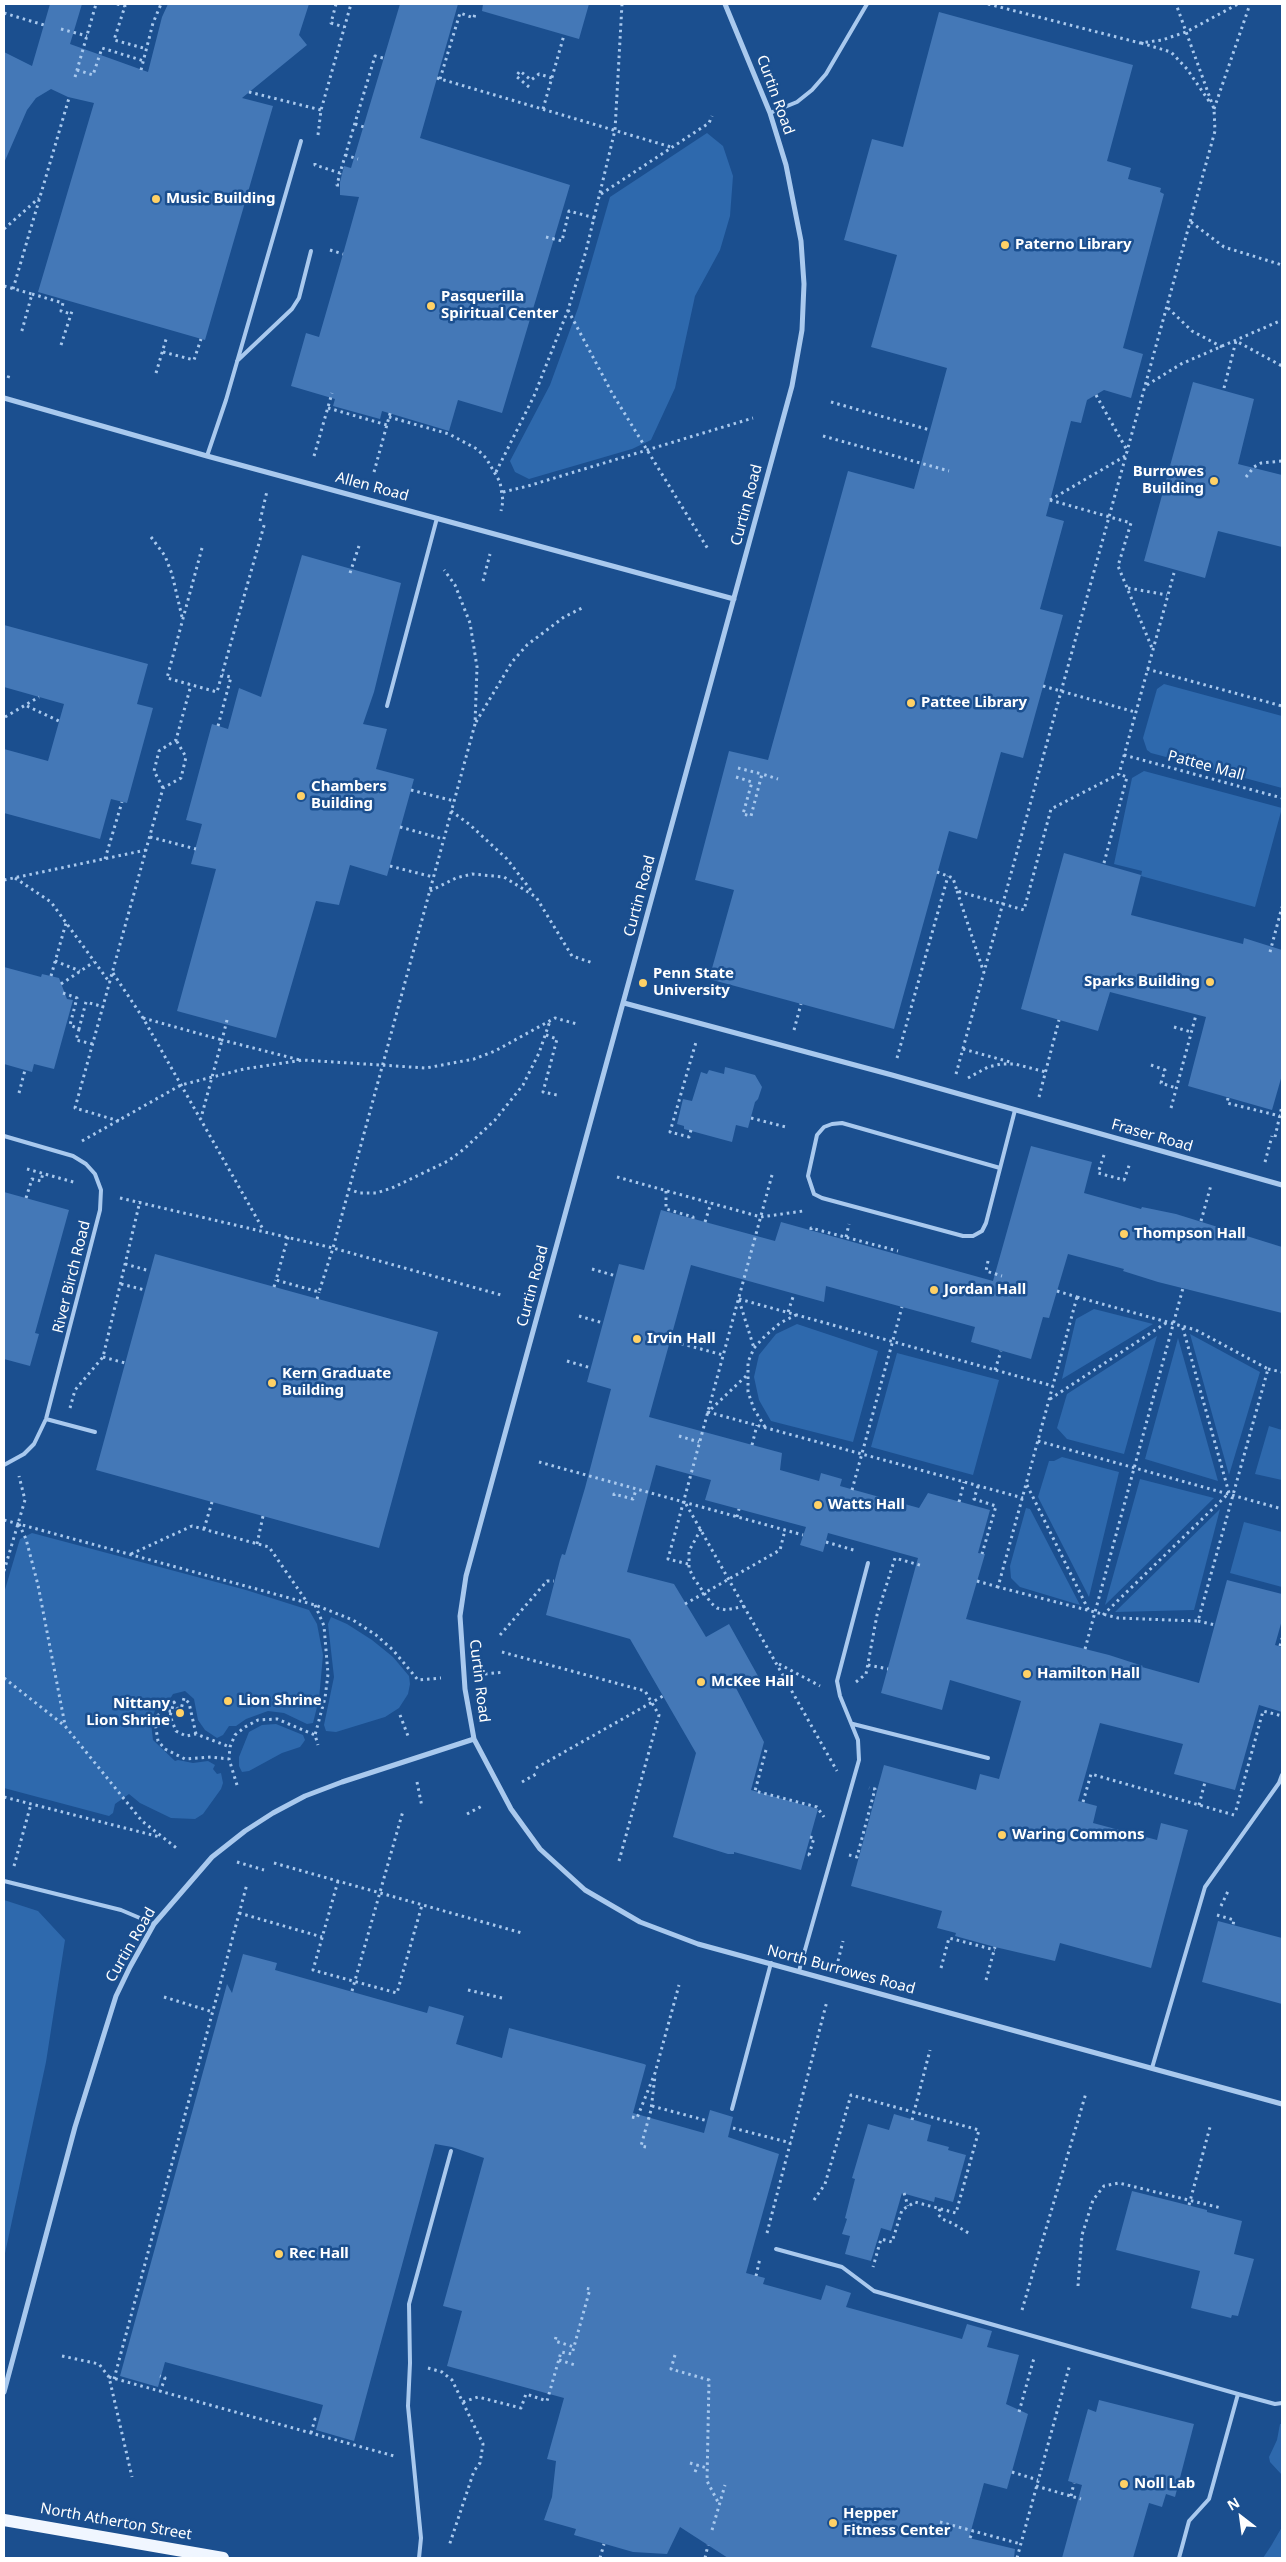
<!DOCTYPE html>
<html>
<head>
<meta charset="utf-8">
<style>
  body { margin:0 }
  #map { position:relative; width:1286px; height:2562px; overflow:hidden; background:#1b4f8f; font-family:"Noto Sans",sans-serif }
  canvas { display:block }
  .frame { position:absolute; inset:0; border:5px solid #fff; pointer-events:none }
  .north { position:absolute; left:1216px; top:2492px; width:50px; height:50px; -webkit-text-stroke:4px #1b4f8f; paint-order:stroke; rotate:330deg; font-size:14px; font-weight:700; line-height:20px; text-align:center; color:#fff }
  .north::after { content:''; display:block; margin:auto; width:18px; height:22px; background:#fff; clip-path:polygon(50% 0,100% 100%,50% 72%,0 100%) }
</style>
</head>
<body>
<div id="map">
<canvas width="1286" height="2562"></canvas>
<div class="frame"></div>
<div class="north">N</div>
</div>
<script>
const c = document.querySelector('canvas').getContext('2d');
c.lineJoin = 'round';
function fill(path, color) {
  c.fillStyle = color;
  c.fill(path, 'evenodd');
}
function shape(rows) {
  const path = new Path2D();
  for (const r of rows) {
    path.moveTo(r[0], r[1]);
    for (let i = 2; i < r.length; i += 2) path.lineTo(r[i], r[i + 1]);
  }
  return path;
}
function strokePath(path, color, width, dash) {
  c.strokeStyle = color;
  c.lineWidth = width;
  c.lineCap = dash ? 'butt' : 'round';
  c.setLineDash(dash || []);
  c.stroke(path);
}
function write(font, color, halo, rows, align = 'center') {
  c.font = font + ' "Noto Sans",sans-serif';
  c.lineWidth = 5;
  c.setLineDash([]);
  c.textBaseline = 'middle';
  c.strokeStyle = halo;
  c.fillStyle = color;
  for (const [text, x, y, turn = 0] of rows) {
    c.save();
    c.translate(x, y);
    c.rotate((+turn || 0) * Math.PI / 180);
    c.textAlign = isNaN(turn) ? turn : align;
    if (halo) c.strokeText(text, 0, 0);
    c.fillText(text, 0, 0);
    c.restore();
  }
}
const green = shape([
  [707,133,723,146,733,176,730,216,720,250,695,296,675,388,651,440,632,449,529,479,515,472,510,461,550,385,578,308,610,197],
  [1164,684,1282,716,1282,788,1151,753,1147,750,1143,738,1157,689],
  [1144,771,1282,808,1255,907,1141,876,1142,871,1114,864,1132,778],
  [1094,1309,1153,1324,1062,1379,1076,1319],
  [797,1324,878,1351,853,1442,771,1421,759,1400,754,1377,759,1355,776,1334],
  [1190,1334,1260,1372,1229,1475],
  [1157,1336,1124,1454,1067,1439,1057,1428,1067,1394],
  [1178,1338,1218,1481,1145,1459],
  [897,1353,999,1380,973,1475,871,1447],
  [1269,1426,1282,1430,1282,1480,1255,1474],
  [1062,1457,1119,1472,1089,1597,1038,1497,1049,1461,1054,1461],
  [1140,1479,1214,1498,1105,1605],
  [1026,1508,1030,1509,1080,1605,1020,1587,1011,1578,1010,1566],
  [1220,1509,1194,1610,1115,1612],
  [1244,1522,1282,1532,1282,1587,1230,1573],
  [32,1533,246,1590,309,1610,317,1624,323,1655,319,1699,313,1723,307,1724,284,1713,268,1711,246,1719,236,1726,229,1726,223,1735,217,1738,205,1730,198,1720,194,1699,185,1691,173,1694,167,1704,155,1710,151,1723,153,1740,175,1761,178,1760,193,1763,208,1761,215,1765,213,1769,217,1774,221,1773,223,1783,221,1789,203,1814,195,1819,171,1818,140,1803,129,1794,115,1804,113,1813,109,1816,4,1788,4,1593,20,1539],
  [331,1617,347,1624,372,1640,393,1657,409,1676,410,1684,408,1694,399,1708,385,1717,336,1732,326,1731,324,1725,334,1677,328,1624],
  [276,1724,303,1735,305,1740,303,1743,300,1747,282,1753,249,1771,242,1772,239,1766,239,1757,249,1732,262,1725],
  [4,1900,38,1911,65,1940,46,2062,4,2258],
  [1280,2424,1282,2424,1282,2475,1270,2462,1269,2457,1277,2440],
  [1282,2527,1282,2558,1263,2558,1271,2546]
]);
const building = shape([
  [50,4,82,4,70,44,148,72,162,17,168,4,309,4,299,35,307,45,242,98,273,106,205,340,38,292,94,103,68,97,51,89,36,98,27,110,4,163,4,52,32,66],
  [400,4,458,4,420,138,570,185,502,413,458,400,449,431,382,411,380,419,333,406,335,399,291,386,306,333,319,337,343,254,359,197,340,195,340,182,344,166,351,168],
  [483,4,589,4,579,39,482,11],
  [939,12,1133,65,1107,161,1131,168,1128,179,1161,188,1160,192,1164,194,1123,348,1143,354,1131,398,1104,390,1087,400,1081,423,1071,421,1046,516,1064,521,1040,609,1063,615,1023,758,1001,752,977,839,949,831,894,1029,709,979,734,890,695,880,729,751,768,760,848,471,914,489,947,368,871,347,897,255,844,240,872,139,903,147],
  [1193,382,1254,399,1238,464,1282,475,1282,547,1218,531,1205,578,1144,561],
  [302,555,401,583,374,692,363,724,387,729,376,769,414,779,387,876,350,865,339,905,316,901,276,1038,177,1011,216,869,191,864,202,824,186,820,212,724,228,729,239,688,261,697],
  [4,625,148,664,137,704,153,708,127,803,111,799,100,839,4,813,4,749,48,761,64,704,4,687],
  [1064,853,1141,875,1131,915,1243,944,1244,938,1282,950,1282,1075,1272,1110,1188,1086,1206,1017,1110,992,1098,1031,1021,1009],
  [4,967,41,977,42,974,59,978,67,999,73,1000,54,1069,34,1064,32,1072,4,1064],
  [725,1067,755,1075,762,1087,758,1099,755,1102,748,1128,736,1125,732,1142,684,1129,684,1126,677,1124,683,1099,692,1101,701,1072,707,1074,709,1070,724,1074],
  [1031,1146,1092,1162,1084,1193,1141,1209,1142,1207,1176,1214,1282,1247,1282,1313,1158,1282,1123,1271,1124,1269,1068,1254,1049,1318,1043,1317,1031,1359,971,1342,975,1327,826,1286,824,1302,691,1265,649,1417,782,1453,780,1470,819,1481,821,1473,842,1479,840,1486,919,1508,928,1493,990,1510,978,1553,985,1554,966,1619,1109,1655,1143,1666,1142,1667,1199,1683,1227,1580,1282,1594,1282,1620,1275,1645,1282,1647,1282,1712,1259,1705,1235,1790,1174,1774,1183,1744,1100,1723,1078,1801,1097,1806,1093,1823,1157,1840,1161,1823,1188,1830,1151,1968,1060,1943,1055,1961,995,1947,955,1936,956,1933,937,1928,942,1911,851,1886,884,1765,976,1790,980,1774,999,1779,1021,1701,950,1680,942,1710,881,1693,918,1558,828,1533,823,1552,800,1545,806,1527,705,1500,711,1480,656,1465,627,1572,674,1584,706,1637,729,1624,758,1676,736,1688,764,1742,751,1790,818,1809,801,1870,734,1852,734,1854,728,1854,673,1837,696,1753,630,1639,546,1615,560,1560,562,1554,565,1555,585,1488,611,1389,587,1382,619,1264,644,1270,661,1210,775,1241,781,1222,993,1281],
  [4,1192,69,1210,35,1333,39,1334,30,1366,4,1359],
  [155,1254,438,1332,379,1548,96,1470],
  [1218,1921,1282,1938,1282,2004,1202,1982],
  [243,1954,277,1963,275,1970,427,2013,429,2006,461,2015,464,2016,456,2044,502,2058,509,2028,644,2064,646,2065,633,2113,704,2133,710,2110,733,2117,728,2137,779,2154,746,2273,765,2278,763,2284,821,2300,826,2285,851,2293,846,2307,962,2339,967,2324,992,2331,987,2347,1019,2355,1006,2404,1028,2414,1007,2489,984,2483,969,2538,1015,2549,1014,2558,728,2558,680,2527,667,2554,633,2552,574,2535,576,2529,544,2520,552,2497,556,2461,547,2459,564,2398,447,2366,462,2311,443,2306,484,2158,452,2147,435,2144,354,2441,316,2430,323,2405,165,2362,158,2387,120,2376,227,1984,232,1993],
  [894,2114,931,2125,927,2141,949,2147,948,2150,966,2155,953,2202,935,2197,934,2202,902,2193,891,2231,881,2228,871,2261,845,2254,850,2236,842,2234,847,2219,845,2218,855,2179,852,2178,868,2124,889,2130],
  [1132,2191,1207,2210,1207,2212,1242,2221,1234,2254,1254,2259,1238,2316,1232,2315,1231,2318,1191,2308,1200,2271,1116,2250],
  [1099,2400,1194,2424,1175,2497,1166,2494,1162,2507,1149,2503,1133,2558,1062,2558,1082,2485,1068,2481,1088,2409,1096,2412]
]);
const path = shape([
  [117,4,125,6,114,40,147,49],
  [336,4,331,23,344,27],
  [988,4,1140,43,1162,40,1186,32,1238,4],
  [4,13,44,25],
  [61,29,87,36],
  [1141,43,1171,52,1187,69,1211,104],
  [77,70,93,75,102,48,144,61],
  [141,70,153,23,161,4],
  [75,77,96,4],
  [437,78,671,147],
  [440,79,460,13,474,18,475,13],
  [529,87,516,76,520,71,531,80,539,74,552,78],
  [249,92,321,110],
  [543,109,564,35],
  [1214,109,1250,4],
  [355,124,364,127],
  [318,135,321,110,351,4],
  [345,155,358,159],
  [315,163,315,165,340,173,375,56,383,58],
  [339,185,337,185,340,173],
  [601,194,709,123,712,116],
  [1191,222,1224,247,1282,265],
  [4,229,39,198],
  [546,237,562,241,569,211,595,218],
  [330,250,343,254],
  [4,286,32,294,21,334],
  [13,289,69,98],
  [32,294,63,303,61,311,71,314],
  [1168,308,1192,331,1222,347],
  [568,310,612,393,708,549],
  [61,345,73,308],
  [163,352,194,360,201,339],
  [156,373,167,336],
  [8,378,10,372],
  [1147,385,1181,364,1282,320],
  [1224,388,1236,341,1282,366],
  [1096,395,1128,452],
  [831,402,930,430],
  [328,408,387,425],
  [389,417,449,434,477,449,486,458,500,482,503,501,501,511],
  [823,436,949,471],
  [314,456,332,393],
  [374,472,391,410],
  [496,472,534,396,568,310,586,251,615,130,622,4],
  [1246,477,1254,467,1261,463,1282,461],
  [503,492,528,486,753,418],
  [1050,500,1131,523,1118,566,1152,648],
  [1050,500,1127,455],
  [260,521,267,491],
  [151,537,165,556,172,574,182,617],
  [202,548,167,678,217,692,265,522],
  [350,573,359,546],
  [483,581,490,554],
  [1128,588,1167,595],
  [1147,669,1282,706],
  [1043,686,1135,712],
  [27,706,59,721],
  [5,717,39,697],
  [476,722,512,662,527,645,564,617,582,608],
  [218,726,231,677,222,675],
  [1124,755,1282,798],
  [738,768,762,774],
  [736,777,752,782,743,814,751,816,762,774,778,779],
  [163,788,154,771,159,751,176,740,191,685],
  [411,790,454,801],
  [451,811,469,824,507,859,533,893],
  [400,827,443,839],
  [150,837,196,849],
  [105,859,122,802],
  [1104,863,1127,777,1119,774],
  [390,866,433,877],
  [937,872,953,878,957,891,1024,910,1051,809,1119,774,1174,573],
  [15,878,51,902,110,983],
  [4,880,146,850],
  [430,891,456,878,472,874,504,877,536,897,572,956,593,963],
  [957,891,984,973],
  [1270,952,1282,907],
  [55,961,80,971],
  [113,973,143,1018,264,1231],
  [51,976,66,923],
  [61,984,94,962],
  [63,993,77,998,70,1025,79,1029,86,1002,104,1007],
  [143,1018,222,1040,201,1118],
  [227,1020,222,1040,300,1060],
  [1174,1027,1191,1032],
  [79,1029,76,1040,93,1044],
  [794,1030,801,1004],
  [546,1035,557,1039,543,1092,557,1095],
  [963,1049,1010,1062],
  [897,1058,948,876],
  [1151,1065,1165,1070,1161,1083,1176,1088],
  [956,1074,1215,131,1214,109,1176,4],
  [968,1078,988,1067,1001,1064,1015,1064,1046,1072],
  [19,1093,25,1070],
  [1039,1097,1059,1020],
  [1228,1098,1227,1103,1280,1116],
  [1171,1108,1196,1015],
  [751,1118,786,1127],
  [119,1121,75,1108,163,788,181,778,186,757,176,740],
  [691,1130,689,1137,670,1132,696,1042],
  [1275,1137,1282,1106],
  [82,1141,181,1085,244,1069,303,1060,426,1068,474,1059,495,1051,555,1018,577,1024],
  [1104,1155,1098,1173,1124,1180,1130,1163],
  [1265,1162,1272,1136],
  [27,1169,77,1183],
  [617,1177,761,1217,803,1211],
  [348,1189,360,1193,376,1193,392,1188,448,1161,464,1149,495,1120,523,1085,539,1053,550,1021],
  [666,1191,666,1209,693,1217,693,1219],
  [26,1198,32,1179,41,1181,43,1173],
  [120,1198,333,1248,501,1295],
  [1201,1221,1211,1185],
  [705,1222,711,1203],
  [811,1230,811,1228,898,1251],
  [288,1237,276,1280,319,1292,333,1248,475,724,477,667,470,623,455,585,444,570],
  [846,1237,849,1224],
  [988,1261,986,1271,1002,1276],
  [125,1264,150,1271],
  [592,1269,616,1276],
  [121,1284,145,1290],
  [274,1287,276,1280],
  [1057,1291,1077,1297],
  [1077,1297,1196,1330,1268,1369,1198,1621,1118,1618,998,1587,1077,1297],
  [317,1299,319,1292],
  [739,1299,1053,1386],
  [739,1300,754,1348],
  [788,1312,794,1294],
  [579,1316,603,1323],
  [675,1342,723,1355],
  [103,1357,125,1363],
  [567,1361,591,1368],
  [1268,1369,1282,1372],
  [995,1370,1001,1351],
  [746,1376,708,1412,1023,1498],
  [1050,1399,1169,1321],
  [70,1408,75,1390,103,1357,140,1201],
  [765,1427,754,1409,748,1392,748,1362,754,1348,765,1336,780,1323,796,1315],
  [679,1436,699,1442],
  [1038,1441,1282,1509],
  [752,1445,757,1425],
  [539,1462,803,1535],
  [1027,1485,1089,1611],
  [978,1486,974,1499,996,1506,982,1554],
  [852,1490,902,1307],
  [614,1496,614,1494,633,1499,636,1490],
  [959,1502,964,1482],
  [686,1504,837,1771],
  [737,1517,739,1509],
  [4,1520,315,1605,353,1620,376,1635,393,1650,418,1680,441,1678],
  [19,1524,26,1539,38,1585,65,1725],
  [204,1529,212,1502],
  [701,1529,689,1551,689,1568,693,1577,711,1603,717,1608,726,1610,745,1606],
  [826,1542,857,1551],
  [257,1544,263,1516],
  [131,1554,192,1526,269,1547,307,1602],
  [688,1564,668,1559,772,1175],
  [4,1571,25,1500,19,1476],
  [977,1581,998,1587],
  [685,1604,780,1550,785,1530],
  [315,1605,324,1626,328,1674,325,1698,315,1735,318,1745],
  [1103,1615,1229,1493,1182,1325],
  [1198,1621,1215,1625],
  [500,1635,547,1581,554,1581],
  [1280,1646,1282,1638],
  [1085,1649,1183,1288],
  [502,1652,645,1691,659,1715,619,1861],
  [779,1664,820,1686],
  [868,1665,888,1669],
  [485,1674,504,1672],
  [4,1678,65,1726,142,1821,179,1850],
  [856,1682,866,1674,877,1615,895,1558,923,1566],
  [171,1711,163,1711,157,1716,155,1722,158,1741,165,1749,185,1759,211,1757,229,1759],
  [400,1715,408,1736],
  [196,1734,189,1703,184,1698,180,1713,174,1702,170,1716,176,1731,186,1736,196,1734,230,1747],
  [766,1750,755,1791,817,1807,824,1817],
  [536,1768,663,1696],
  [417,1782,422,1807],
  [522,1782,538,1773],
  [237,1785,229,1759,230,1747,235,1735,245,1727,258,1720,277,1719,315,1735],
  [4,1797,160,1837],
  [1083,1802,1091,1774,1234,1815],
  [1199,1805,1205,1782],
  [1236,1810,1263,1711,1282,1716],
  [467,1814,482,1806],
  [810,1837,814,1838,809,1855,813,1855],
  [849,1855,857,1857,875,1789,869,1788],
  [237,1862,264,1870],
  [274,1863,522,1933],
  [14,1866,31,1804],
  [338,1881,313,1970,320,1972,397,1993,422,1905],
  [1221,1906,1229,1889],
  [239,1913,322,1937],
  [1217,1915,1234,1920,1233,1925],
  [838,1961,843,1941],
  [941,1968,949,1938,995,1950],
  [986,1980,995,1947],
  [468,1990,502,1998],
  [352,1991,403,1811],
  [164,1997,213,2012],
  [652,2106,708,2121],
  [632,2117,637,2118,655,2073,679,1985],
  [912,2120,930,2050],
  [733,2128,791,2143],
  [646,2147,641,2146,651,2110,655,2076],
  [904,2193,908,2206],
  [814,2200,825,2184,851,2095,979,2130,956,2213,915,2202,902,2210,892,2242,881,2239,873,2267],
  [1189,2205,1210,2127],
  [940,2209,938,2214,942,2219,952,2223,970,2234],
  [767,2233,827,2001],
  [756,2276,760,2258],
  [1078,2286,1082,2235,1093,2200,1104,2186,1119,2183,1221,2208],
  [1022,2310,1086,2093],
  [556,2337,555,2341,574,2347],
  [675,2355,671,2369,709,2380,707,2481,719,2504],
  [62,2356,99,2364,109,2377,132,2477],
  [559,2360,575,2365],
  [428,2368,442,2372,452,2380,483,2444,480,2463,474,2471,449,2546],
  [109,2377,394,2456],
  [114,2379,247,1884],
  [160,2392,165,2378,160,2376],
  [463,2402,478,2397,521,2408,526,2394,547,2401,561,2352,572,2354,590,2289,585,2288],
  [1019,2412,1034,2358],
  [311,2433,315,2419,318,2421],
  [690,2463,707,2468],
  [695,2472,698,2465],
  [1012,2472,1038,2480],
  [1036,2486,1081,2499],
  [1071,2496,1074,2483],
  [940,2522,1021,2544],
  [712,2530,725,2485],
  [970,2538,973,2531],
  [600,2558,604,2544],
  [705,2558,708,2545],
  [1017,2558,1070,2364]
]);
const lane = shape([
  [770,113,797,102,812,90,826,74,867,4],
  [237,361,292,309,299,298,311,251],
  [207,456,226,400,301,141],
  [387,706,437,518],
  [4,1136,73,1156,86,1164,95,1174,101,1190,100,1210,46,1419,34,1444,24,1454,4,1465],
  [1000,1168,842,1123,832,1124,824,1127,817,1135,808,1176,814,1194,822,1198,963,1236,973,1236,982,1231,986,1223,1015,1110],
  [46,1419,95,1432],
  [853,1724,988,1758],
  [4,1881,121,1910,154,1924],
  [799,1971,859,1760,858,1740,840,1696,837,1681,868,1563],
  [1152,2068,1205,1887,1279,1783,1282,1775],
  [732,2109,771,1963],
  [776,2249,842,2267,874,2291,1238,2394,1275,2404,1282,2403],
  [419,2558,421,2538,408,2406,410,2363,409,2304,451,2151],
  [1179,2558,1189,2521,1209,2499,1238,2394]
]);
const street = shape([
  [725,4,770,113,786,165,801,241,804,284,802,330,792,386,466,1576,460,1616,465,1689,474,1739,511,1809,540,1849,585,1890,640,1922,698,1944,1282,2104],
  [4,398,207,456,734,599],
  [624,1003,892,1075,1282,1185],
  [4,2392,75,2127,105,2031,116,1996,130,1967,154,1924,212,1857,245,1831,273,1813,305,1796,342,1782,474,1739]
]);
const primary = shape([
  [4,2520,223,2558]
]);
const markers = [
  [156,199,5,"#ffd166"],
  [1005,245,5,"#ffd166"],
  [431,306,5,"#ffd166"],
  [1214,481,5,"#ffd166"],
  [911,703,5,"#ffd166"],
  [301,796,5,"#ffd166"],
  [1210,982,5,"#ffd166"],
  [643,983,5,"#ffd166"],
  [1124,1234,5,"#ffd166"],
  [934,1290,5,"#ffd166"],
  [637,1339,5,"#ffd166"],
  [272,1383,5,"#ffd166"],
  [818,1505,5,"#ffd166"],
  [1027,1674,5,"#ffd166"],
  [701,1682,5,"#ffd166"],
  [228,1701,5,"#ffd166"],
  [180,1713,5,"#ffd166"],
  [1002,1835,5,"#ffd166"],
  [279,2254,5,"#ffd166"],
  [1124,2484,5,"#ffd166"],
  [833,2523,5,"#ffd166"]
];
const streetNames = [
  ["Curtin Road",775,95,70],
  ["Allen Road",372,487,15],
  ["Curtin Road",747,505,-75],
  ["Pattee Mall",1206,766,15],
  ["Curtin Road",640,896,-75],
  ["Fraser Road",1152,1136,16],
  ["River Birch Road",72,1277,-76],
  ["Curtin Road",533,1286,-75],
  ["Curtin Road",479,1681,83],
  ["Curtin Road",131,1945,-60],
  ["North Burrowes Road",841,1970,15],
  ["North Atherton Street",116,2522,10]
];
const poiNames = [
  ["Music Building",166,199],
  ["Paterno Library",1015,245],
  ["Pasquerilla",441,297],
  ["Spiritual Center",441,314],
  ["Burrowes",1204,472,"right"],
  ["Building",1204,489,"right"],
  ["Pattee Library",921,703],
  ["Chambers",311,787],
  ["Building",311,804],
  ["Penn State",653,974],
  ["University",653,991],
  ["Sparks Building",1200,982,"right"],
  ["Thompson Hall",1134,1234],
  ["Jordan Hall",944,1290],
  ["Irvin Hall",647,1339],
  ["Kern Graduate",282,1374],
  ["Building",282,1391],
  ["Watts Hall",828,1505],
  ["Hamilton Hall",1037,1674],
  ["McKee Hall",711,1682],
  ["Lion Shrine",238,1701],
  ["Nittany",170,1704,"right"],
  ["Lion Shrine",170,1721,"right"],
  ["Waring Commons",1012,1835],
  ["Rec Hall",289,2254],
  ["Noll Lab",1134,2484],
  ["Hepper",843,2514],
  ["Fitness Center",843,2531]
];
fill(green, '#2e69ad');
fill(building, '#4478b7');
strokePath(path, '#a9c9ee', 3, [2.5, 4]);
strokePath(lane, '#a9c9ee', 4);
strokePath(street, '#a9c9ee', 5);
strokePath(primary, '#f0f6ff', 12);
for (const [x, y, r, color] of markers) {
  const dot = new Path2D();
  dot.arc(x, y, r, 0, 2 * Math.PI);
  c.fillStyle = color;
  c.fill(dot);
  strokePath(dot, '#1b4f8f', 2);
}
write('15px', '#fff', '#1b4f8f', streetNames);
write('bold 15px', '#fff', '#1b4f8f', poiNames, 'left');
</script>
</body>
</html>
